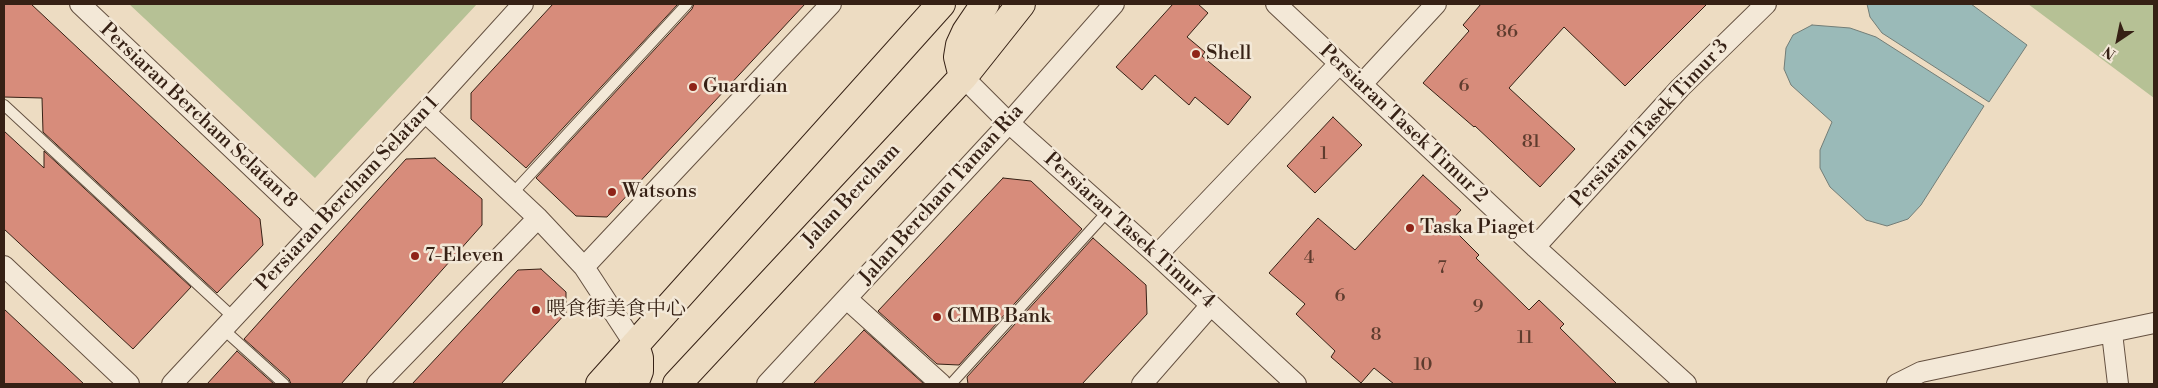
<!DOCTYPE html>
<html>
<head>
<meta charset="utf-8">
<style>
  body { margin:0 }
  #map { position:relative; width:2158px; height:388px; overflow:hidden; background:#eddcc2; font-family:"Libre Bodoni",serif }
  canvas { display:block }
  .frame { position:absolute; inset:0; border:5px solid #362115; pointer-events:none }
  .north { position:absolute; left:2093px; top:15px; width:50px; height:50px; -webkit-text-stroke:4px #f3e8d7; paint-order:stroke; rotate:214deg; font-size:14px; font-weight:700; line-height:20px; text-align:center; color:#362115 }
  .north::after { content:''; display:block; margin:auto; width:18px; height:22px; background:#362115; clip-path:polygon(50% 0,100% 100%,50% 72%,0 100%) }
</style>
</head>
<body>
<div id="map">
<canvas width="2158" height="388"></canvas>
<div class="frame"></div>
<div class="north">N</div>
</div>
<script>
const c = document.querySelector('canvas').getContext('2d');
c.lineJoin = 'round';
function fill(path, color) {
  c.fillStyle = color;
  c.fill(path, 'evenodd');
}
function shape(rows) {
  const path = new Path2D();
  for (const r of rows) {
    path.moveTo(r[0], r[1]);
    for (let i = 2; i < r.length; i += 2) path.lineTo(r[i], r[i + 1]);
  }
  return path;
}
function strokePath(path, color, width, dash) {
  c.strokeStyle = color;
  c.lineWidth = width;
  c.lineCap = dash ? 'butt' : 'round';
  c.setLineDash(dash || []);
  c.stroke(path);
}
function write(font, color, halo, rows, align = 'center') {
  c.font = font + ' "Libre Bodoni","Noto Serif SC",serif';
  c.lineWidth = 5;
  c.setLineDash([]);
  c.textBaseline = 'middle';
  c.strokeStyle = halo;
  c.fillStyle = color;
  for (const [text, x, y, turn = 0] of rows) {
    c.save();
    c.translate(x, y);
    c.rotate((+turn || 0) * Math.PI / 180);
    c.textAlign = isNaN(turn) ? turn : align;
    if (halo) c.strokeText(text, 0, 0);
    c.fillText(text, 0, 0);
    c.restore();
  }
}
const green = shape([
  [129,4,477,4,315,178],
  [2028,4,2154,4,2154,98]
]);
const water = shape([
  [1867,4,1971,4,2027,45,1989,102,1882,33,1870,17,1867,4],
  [1812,25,1850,28,1876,37,1984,106,1921,205,1908,219,1887,226,1866,220,1830,187,1820,168,1820,150,1832,122,1791,85,1784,69,1786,48,1793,35,1812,25]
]);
const building = shape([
  [4,4,31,4,260,219,263,245,217,293,43,132,42,98,4,97,4,4],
  [553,4,678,4,526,168,471,119,471,93,553,4],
  [694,4,805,4,607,217,576,216,536,178,692,9,694,4],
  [1173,4,1198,4,1208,13,1187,37,1205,52,1202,56,1251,97,1228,125,1195,97,1189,105,1155,75,1142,90,1116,67,1173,4],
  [1481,4,1707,4,1625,86,1564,27,1509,88,1575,149,1540,187,1475,126,1474,127,1423,83,1469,31,1463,25,1481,4],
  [1333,117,1362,145,1315,193,1287,166,1333,117],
  [4,131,44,168,44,151,191,287,133,349,4,229,4,131],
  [435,158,482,199,482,225,341,384,291,384,289,379,244,339,406,159,435,158],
  [1423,175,1461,210,1448,224,1479,255,1476,258,1529,310,1539,300,1564,324,1560,328,1617,384,1394,384,1374,368,1361,383,1331,357,1335,351,1296,314,1305,304,1269,273,1318,218,1355,250,1423,175],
  [1003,178,1031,181,1082,229,959,365,937,364,878,311,1003,178],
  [1093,238,1146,285,1147,314,1082,384,968,384,967,377,1093,238],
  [541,269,566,292,566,313,501,384,412,384,518,270,541,269],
  [4,309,84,384,4,384,4,309],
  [864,330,924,384,813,384,864,330],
  [237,351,274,384,207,384,237,351]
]);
const service = shape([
  [4,105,234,318],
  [512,194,687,4],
  [223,329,284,384],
  [951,384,1108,211]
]);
const minor = shape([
  [80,4,316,228],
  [1276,4,1535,247,1686,384],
  [963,77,1009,123,1157,255,1296,384],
  [1362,84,1436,4],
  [425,112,538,218,584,267,635,345],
  [1535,247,1680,88,1766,4],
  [1157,255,1339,64],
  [4,266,129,384],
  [584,267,831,4],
  [847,299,941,384],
  [2112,333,2118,384],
  [172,384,425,112,523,4],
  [377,384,538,218],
  [767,384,1009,123,1114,4],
  [1142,384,1211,305],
  [1897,384,1921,372,2154,323]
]);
const primary = shape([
  [963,77,958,57,960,45,966,32,985,4],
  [600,384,941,4],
  [634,384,639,371,639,358,635,345],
  [677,384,963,77,1021,4]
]);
const markers = [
  [1196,54,5,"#8f2418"],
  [693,87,5,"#8f2418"],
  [612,192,5,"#8f2418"],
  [1410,228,5,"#8f2418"],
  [415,256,5,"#8f2418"],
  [536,310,5,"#8f2418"],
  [937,317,5,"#8f2418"]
];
const numberNames = [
  ["86",1507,33],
  ["6",1464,87],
  ["81",1531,143],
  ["1",1324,155],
  ["4",1309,259],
  ["7",1442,269],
  ["6",1340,297],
  ["9",1478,308],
  ["8",1376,336],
  ["11",1525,339],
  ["10",1423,366]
];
const poiNames = [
  ["Shell",1206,54],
  ["Guardian",703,87],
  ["Watsons",622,192],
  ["Taska Piaget",1420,228],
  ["7-Eleven",425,256],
  ["喂食街美食中心",546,310],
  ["CIMB Bank",947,317]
];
const streetNames = [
  ["Persiaran Bercham Selatan 8",198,116,43],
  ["Persiaran Tasek Timur 2",1403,124,43],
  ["Persiaran Tasek Timur 3",1650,124,-47],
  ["Persiaran Bercham Selatan 1",348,194,-47],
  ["Jalan Bercham Taman Ria",942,195,-48],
  ["Jalan Bercham",852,196,-47],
  ["Persiaran Tasek Timur 4",1129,231,42]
];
fill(green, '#b6c195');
fill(water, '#9abab8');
strokePath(water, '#727d77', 1);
fill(building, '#d78c7b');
strokePath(building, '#362115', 1);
strokePath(service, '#645040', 12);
strokePath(minor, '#645040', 22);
strokePath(primary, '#362115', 30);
strokePath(service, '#f3e8d7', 10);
strokePath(minor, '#f3e8d7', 20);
strokePath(primary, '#eddcc2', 28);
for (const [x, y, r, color] of markers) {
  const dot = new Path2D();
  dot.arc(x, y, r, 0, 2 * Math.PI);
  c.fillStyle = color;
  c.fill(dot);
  strokePath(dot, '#f3e8d7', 2);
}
write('18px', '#5e3c2e', null, numberNames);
write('20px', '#362115', '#f3e8d7', poiNames, 'left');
write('20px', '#362115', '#f3e8d7', streetNames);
</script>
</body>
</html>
